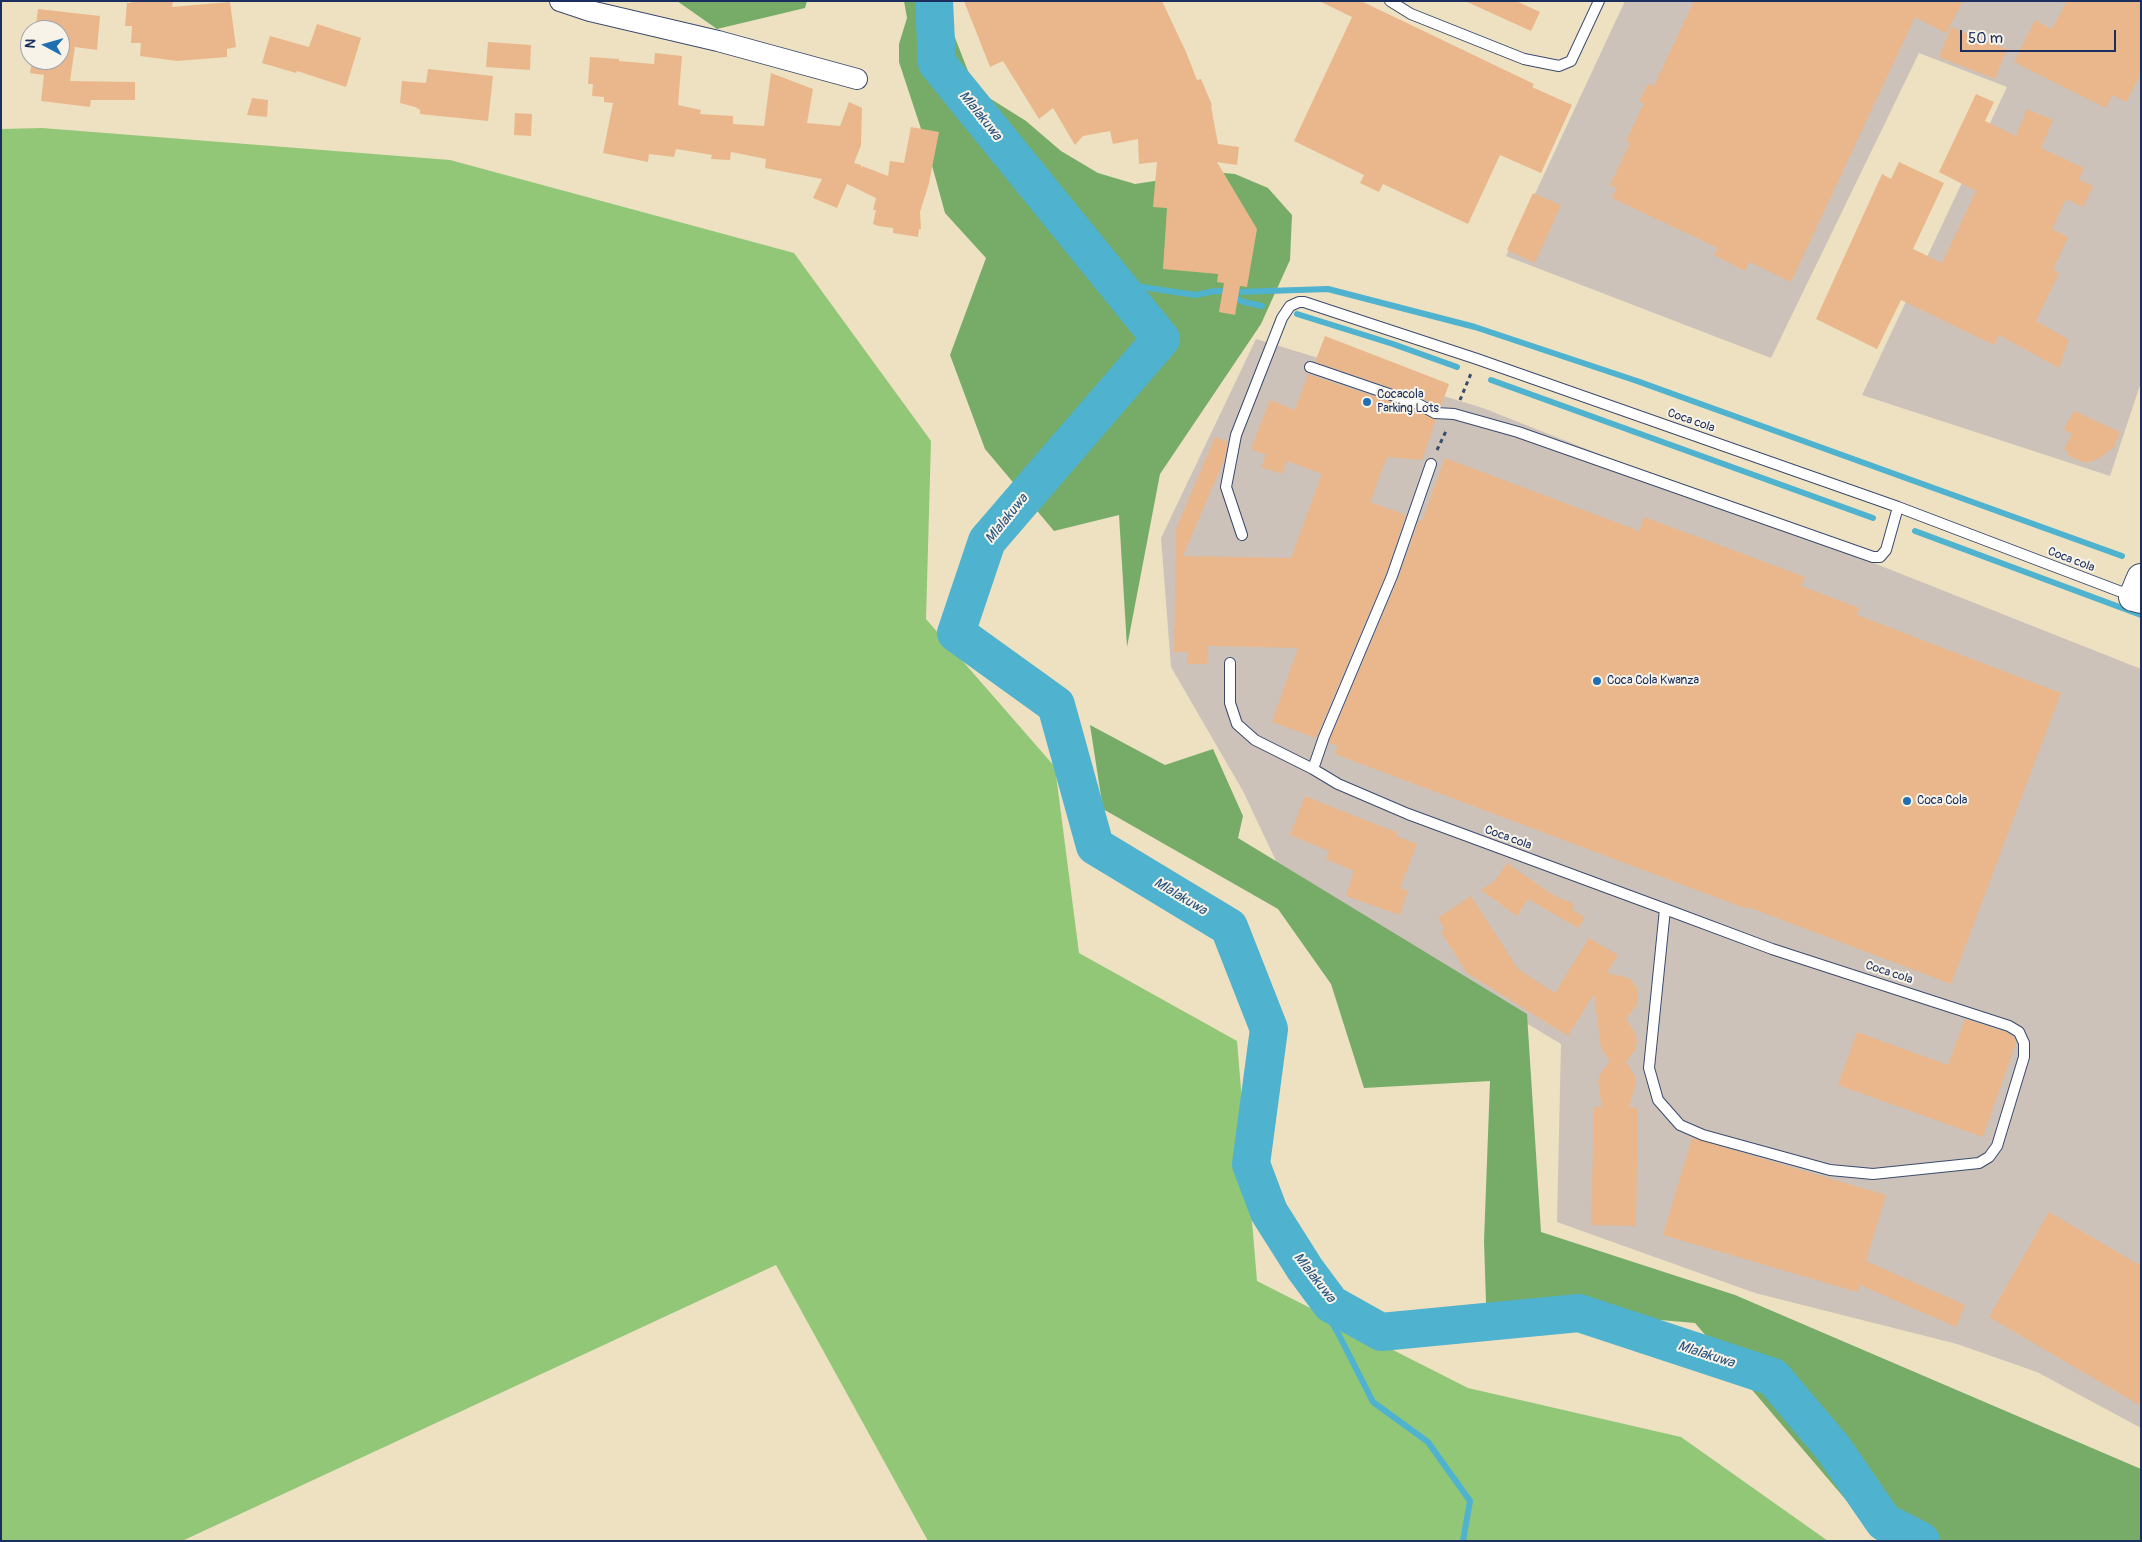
<!DOCTYPE html>
<html>
<head>
<meta charset="utf-8">
<style>
  body { margin:0 }
  #map { position:relative; width:2142px; height:1542px; overflow:hidden; background:#ede1c2; font-family:Pangolin,sans-serif }
  canvas { display:block }
  .frame { position:absolute; inset:0; border:2px solid #1b2f5e; pointer-events:none }
  .north { position:absolute; left:20px; top:20px; width:50px; height:50px; box-sizing:border-box; background:#f7f3e8; border:1px solid #9fa5b1; border-radius:50%; rotate:276deg; font-size:14px; font-weight:700; line-height:20px; text-align:center; color:#1b2f5e }
  .north::after { content:''; display:block; margin:auto; width:18px; height:22px; background:#1f6fb2; clip-path:polygon(50% 0,100% 100%,50% 72%,0 100%) }
  .scale { position:absolute; left:1960px; top:30px; width:156px; height:22px; box-sizing:border-box; border:2px solid #1b2f5e; border-top:0; padding-left:6px; font-size:15px; line-height:18px; white-space:nowrap; color:#1b2f5e; -webkit-text-stroke:4px #f7f3e8; paint-order:stroke }
</style>
</head>
<body>
<div id="map">
<canvas width="2142" height="1542"></canvas>
<div class="frame"></div>
<div class="north">N</div>
<div class="scale">50 m</div>
</div>
<script>
const c = document.querySelector('canvas').getContext('2d');
c.lineJoin = 'round';
function fill(path, color) {
  c.fillStyle = color;
  c.fill(path, 'evenodd');
}
function shape(rows) {
  const path = new Path2D();
  for (const r of rows) {
    path.moveTo(r[0], r[1]);
    for (let i = 2; i < r.length; i += 2) path.lineTo(r[i], r[i + 1]);
  }
  return path;
}
function strokePath(path, color, width, dash) {
  c.strokeStyle = color;
  c.lineWidth = width;
  c.lineCap = dash ? 'butt' : 'round';
  c.setLineDash(dash || []);
  c.stroke(path);
}
function write(font, color, halo, rows, align = 'center') {
  c.font = font + ' Pangolin,sans-serif';
  c.lineWidth = 4;
  c.setLineDash([]);
  c.textBaseline = 'middle';
  c.strokeStyle = halo;
  c.fillStyle = color;
  for (const [text, x, y, turn = 0] of rows) {
    c.save();
    c.translate(x, y);
    c.rotate((+turn || 0) * Math.PI / 180);
    c.textAlign = isNaN(turn) ? turn : align;
    if (halo) c.strokeText(text, 0, 0);
    c.fillText(text, 0, 0);
    c.restore();
  }
}
const industrial = shape([
  [1625,1,2141,1,2141,382,2110,476,1862,395,2007,87,1919,53,1771,358,1506,256],
  [1256,339,1483,408,2141,669,2141,1428,2037,1372,1957,1344,1755,1293,1557,1222,1561,1044,1284,878,1243,791,1171,667,1161,538]
]);
const green = shape([
  [42,128,450,160,794,253,931,441,926,619,1055,767,1079,953,1237,1041,1257,1281,1468,1388,1681,1437,1828,1541,928,1541,776,1265,182,1541,1,1541,1,129]
]);
const forest = shape([
  [677,1,807,1,805,8,717,29],
  [904,1,945,1,952,30,975,89,1026,121,1061,151,1098,173,1135,184,1213,172,1235,174,1268,188,1292,215,1290,260,1261,324,1160,474,1127,647,1119,515,1054,531,985,449,950,355,986,258,945,213,927,147,899,62,899,44,907,18],
  [1090,725,1165,765,1213,749,1243,816,1238,838,1527,1014,1541,1232,1735,1295,2141,1469,2141,1541,1881,1541,1695,1323,1579,1313,1487,1333,1484,1241,1490,1081,1364,1088,1331,984,1278,909,1103,809]
]);
const stream = shape([
  [1116,283,1195,295,1215,291,1237,292,1328,289,1475,327,1637,381,2122,556],
  [1230,296,1244,302,1262,306],
  [1297,314,1393,344,1457,367],
  [1491,380,1873,518],
  [1915,531,2141,615],
  [1269,1212,1339,1335,1373,1402,1428,1442,1470,1501,1463,1541]
]);
const river = shape([
  [934,1,937,63,1161,339,987,541,956,633,1056,705,1095,846,1229,927,1269,1029,1251,1164,1269,1212,1305,1269,1331,1304,1381,1332,1579,1313,1773,1377,1833,1448,1884,1522,1921,1541]
]);
const building = shape([
  [131,1,173,1,172,7,230,2,236,47,227,49,227,57,177,61,140,56,141,43,131,43,132,26,125,26,127,3,131,3],
  [964,1,1162,1,1186,52,1197,80,1201,79,1212,105,1211,106,1218,144,1239,147,1237,165,1217,162,1257,229,1247,287,1240,286,1235,315,1219,312,1224,283,1217,282,1218,274,1163,269,1167,208,1153,207,1157,162,1139,164,1138,139,1113,144,1110,131,1083,136,1075,145,1053,108,1039,119,1003,61,990,67],
  [1319,1,1361,1,1534,84,1532,87,1572,105,1541,173,1500,155,1468,224,1383,184,1379,192,1360,183,1364,175,1294,141,1352,17],
  [1465,1,1516,1,1540,12,1531,31],
  [1694,1,1963,1,1946,33,1915,17,1791,282,1749,262,1745,271,1714,255,1718,248,1612,198,1617,188,1610,185,1630,143,1626,141,1644,103,1639,101,1648,84,1654,86],
  [2067,1,2141,1,2141,73,2126,102,2112,95,2106,108,2014,62,2035,20,2052,29],
  [38,9,100,16,97,50,75,47,70,81,135,82,135,100,91,100,90,107,41,101,44,75,30,73,32,60,60,60,60,30,35,30],
  [317,24,361,38,346,87,297,71,296,73,262,63,270,36,309,47],
  [1951,27,2007,49,1995,79,1939,57],
  [488,42,531,45,530,70,486,67],
  [655,53,682,56,678,105,701,110,700,114,733,116,733,124,764,126,771,73,813,89,807,123,840,126,849,102,862,108,861,145,854,163,861,165,861,169,862,166,888,176,890,161,904,163,911,127,939,132,929,183,920,212,921,229,919,229,918,237,893,233,893,228,878,226,873,224,876,210,873,210,876,198,847,184,837,208,813,198,822,179,765,168,766,159,731,152,730,160,711,159,712,155,676,149,674,157,649,154,648,162,603,153,613,103,604,102,604,97,592,96,593,84,588,84,590,57,619,59,619,61,654,64],
  [428,69,493,76,488,121,420,114,420,110,415,107,400,103,402,81,426,83],
  [1976,94,1994,102,1985,121,2016,136,2027,109,2053,120,2041,148,2084,168,2079,179,2093,186,2083,207,2066,199,2052,229,2068,237,2053,270,2059,273,2036,321,2069,340,2059,368,1999,335,1994,345,1901,300,1877,349,1816,319,1882,174,1891,179,1899,162,1944,183,1913,249,1942,263,1976,191,1939,172],
  [252,98,268,100,267,117,247,115],
  [515,113,532,114,531,136,514,135],
  [1533,193,1561,205,1535,263,1507,250],
  [1325,336,1449,384,1441,406,1420,398,1315,362],
  [1308,374,1415,410,1436,420,1422,460,1387,457,1370,502,1406,515,1386,574,1316,738,1272,722,1298,648,1208,646,1207,664,1187,664,1187,652,1174,652,1176,529,1215,437,1228,442,1225,458,1183,556,1291,558,1322,474,1287,461,1282,474,1261,467,1266,455,1251,449,1270,400,1295,410],
  [2074,411,2120,432,2114,447,2098,459,2086,463,2067,455,2068,451,2064,449,2072,434,2064,429],
  [1445,458,1639,531,1644,517,1805,577,1801,586,1859,608,1857,615,2061,693,1951,984,1748,907,1747,909,1335,754,1338,746,1329,743,1330,739,1398,579,1419,520,1422,521],
  [1305,796,1398,833,1396,836,1417,844,1400,888,1408,891,1400,915,1346,896,1354,871,1326,859,1329,851,1290,835],
  [1507,863,1553,895,1574,904,1572,909,1585,918,1578,928,1528,899,1517,916,1481,890,1495,881],
  [1471,896,1518,969,1555,993,1589,938,1618,955,1607,973,1629,978,1638,989,1638,1003,1626,1019,1636,1035,1637,1042,1635,1050,1626,1062,1635,1076,1636,1083,1629,1107,1638,1108,1636,1226,1591,1225,1594,1107,1602,1107,1598,1081,1600,1074,1610,1061,1601,1048,1594,994,1568,1036,1467,973,1441,932,1445,929,1438,918],
  [1965,1019,2006,1032,2014,1037,2016,1043,1983,1137,1838,1085,1857,1032,1948,1065],
  [1692,1138,1886,1195,1866,1261,1965,1305,1956,1327,1860,1285,1857,1292,1663,1235],
  [2049,1212,2141,1266,2141,1406,1989,1317]
]);
const path = shape([
  [1460,400,1472,371],
  [1437,450,1447,429]
]);
const service = shape([
  [1390,1,1411,14,1524,59,1559,66,1571,61,1599,1],
  [1310,367,1418,404,1435,413,1454,414,1518,432,1873,557,1880,557,1886,550,1898,507],
  [1431,464,1392,576,1324,737,1313,769,1338,784,1408,814,1665,909,1772,949,2009,1026,2019,1032,2024,1043,2024,1057,1997,1146,1989,1157,1979,1163,1873,1174,1830,1170,1703,1135,1680,1125,1658,1100,1649,1068,1665,909],
  [1242,535,1226,487,1236,435,1282,318,1290,306,1299,302,1304,302,1477,359,1898,507,2132,596],
  [1230,663,1230,703,1237,724,1255,740,1313,769]
]);
const minor = shape([
  [560,1,590,11,718,41,857,79]
]);
const secondary = shape([
  [2141,578,2133,597,2141,599]
]);
const markers = [
  [1367,402,5,"#1f6fb2"],
  [1597,681,5,"#1f6fb2"],
  [1907,801,5,"#1f6fb2"]
];
const poiNames = [
  ["Cocacola",1377,395],
  ["Parking Lots",1377,409],
  ["Coca Cola Kwanza",1607,681],
  ["Coca Cola",1917,801]
];
const streetNames = [
  ["Coca cola",1691,421,19],
  ["Coca cola",2071,560,21],
  ["Coca cola",1508,838,20],
  ["Coca cola",1889,973,18]
];
const waterNames = [
  ["Mlalakuwa",980,116,51],
  ["Mlalakuwa",1007,519,-51],
  ["Mlalakuwa",1180,897,31],
  ["Mlalakuwa",1314,1278,52],
  ["Mlalakuwa",1706,1355,18]
];
fill(industrial, '#ccc2b9');
fill(green, '#93c778');
fill(forest, '#76ac68');
strokePath(stream, '#4fb2ce', 6);
strokePath(river, '#4fb2ce', 38);
fill(building, '#eab78c');
strokePath(service, '#3a4a6d', 12);
strokePath(minor, '#3a4a6d', 22);
strokePath(secondary, '#3a4a6d', 30);
strokePath(path, '#3a4a6d', 3, [4, 4]);
strokePath(service, '#fff', 10);
strokePath(minor, '#fff', 20);
strokePath(secondary, '#fff', 28);
for (const [x, y, r, color] of markers) {
  const dot = new Path2D();
  dot.arc(x, y, r, 0, 2 * Math.PI);
  c.fillStyle = color;
  c.fill(dot);
  strokePath(dot, '#f7f3e8', 2);
}
write('12px', '#1b2f5e', '#f7f3e8', poiNames, 'left');
write('12px', '#1b2f5e', '#f7f3e8', streetNames);
write('italic 14px', '#2b5680', '#f7f3e8', waterNames);
</script>
</body>
</html>
